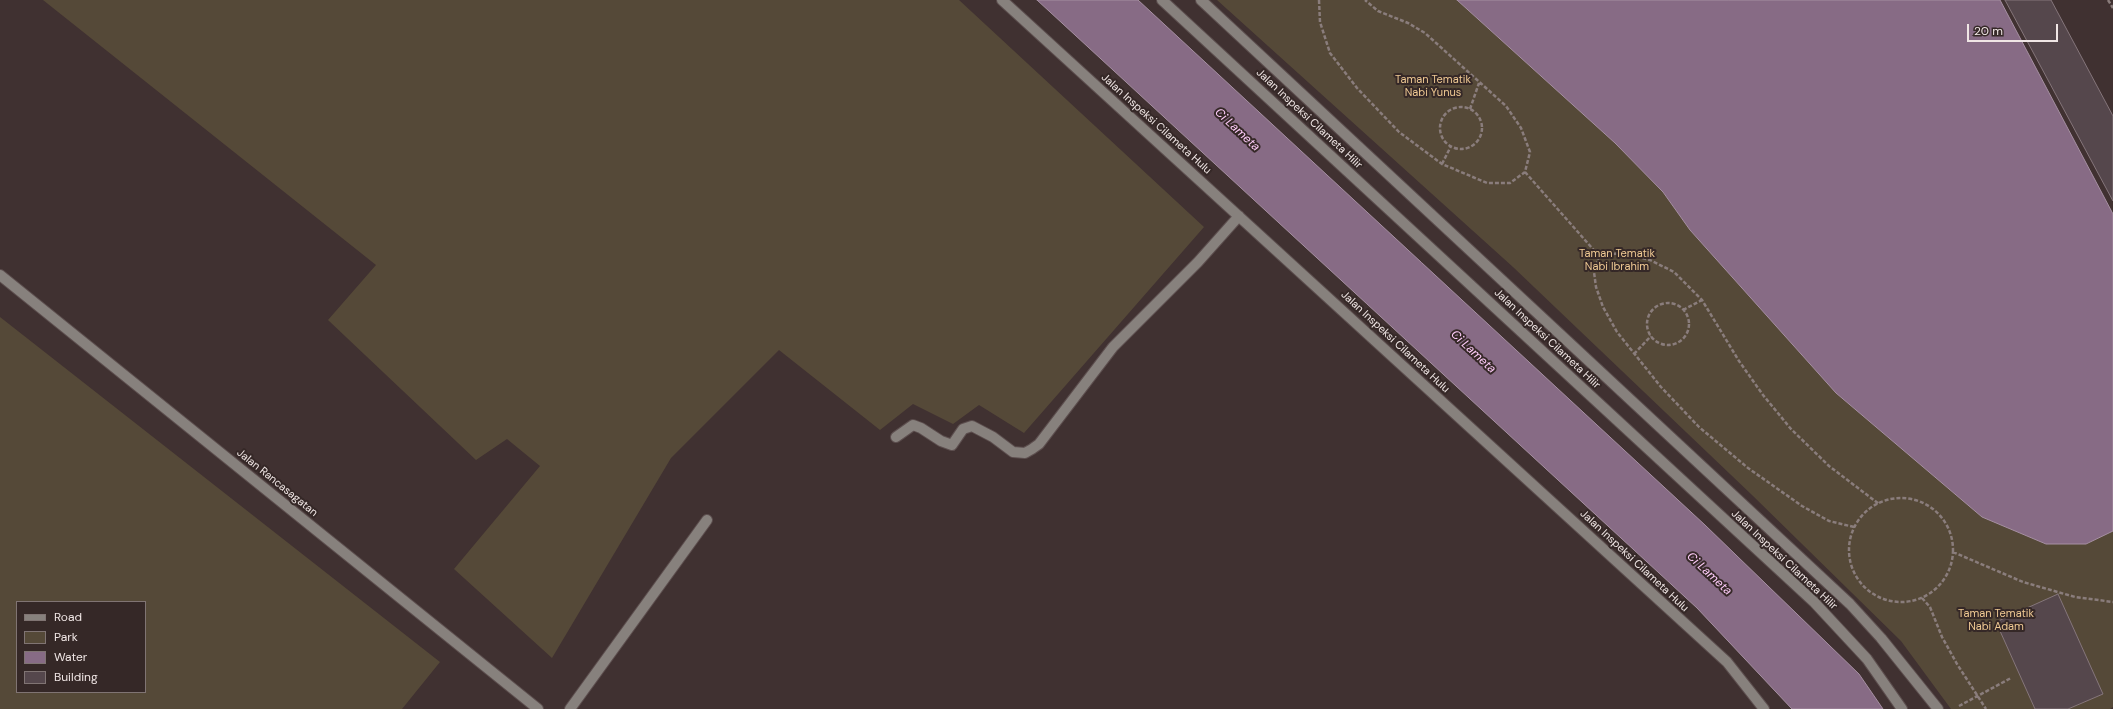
<!DOCTYPE html>
<html>
<head>
<meta charset="utf-8">
<style>
  body { margin:0 }
  #map { position:relative; width:2113px; height:709px; overflow:hidden; background:#403131; font-family:"DM Sans",sans-serif }
  canvas { display:block }
  .legend { position:absolute; left:16px; top:601px; width:130px; height:92px; box-sizing:border-box; background:#352827; border:1px solid #807473; margin:0; padding:5px 7px; list-style:none; font-size:12px; color:#f0e6e5 }
  .legend li { display:flex; align-items:center; gap:8px; height:20px }
  .legend b { width:20px; border:1px solid #807473 }
  .scale { position:absolute; left:1967px; top:24px; width:91px; height:18px; box-sizing:border-box; border:2px solid #f0e6e5; border-top:0; padding-left:5px; font-size:12px; line-height:14px; white-space:nowrap; color:#f0e6e5; -webkit-text-stroke:3px #352827; paint-order:stroke }
</style>
</head>
<body>
<div id="map">
<canvas width="2113" height="709"></canvas>
<ul class="legend">
<li><b style="height:5px;background:#87817d"></b>Road</li>
<li><b style="height:11px;background:#554938"></b>Park</li>
<li><b style="height:11px;background:#876b85"></b>Water</li>
<li><b style="height:11px;background:#55474c"></b>Building</li>
</ul>
<div class="scale">20 m</div>
</div>
<script>
const c = document.querySelector('canvas').getContext('2d');
c.lineJoin = 'round';
function fill(path, color) {
  c.fillStyle = color;
  c.fill(path, 'evenodd');
}
function shape(rows) {
  const path = new Path2D();
  for (const r of rows) {
    if (r.length === 3) {
      path.moveTo(r[0] + r[2], r[1]);
      path.arc(r[0], r[1], r[2], 0, 2 * Math.PI);
      continue;
    }
    path.moveTo(r[0], r[1]);
    for (let i = 2; i < r.length; i += 2) path.lineTo(r[i], r[i + 1]);
  }
  return path;
}
function strokePath(path, color, width, dash) {
  c.strokeStyle = color;
  c.lineWidth = width;
  c.lineCap = dash ? 'butt' : 'round';
  c.setLineDash(dash || []);
  c.stroke(path);
}
function write(font, color, halo, rows, align = 'center') {
  c.font = font + ' "DM Sans",sans-serif';
  c.lineWidth = 4;
  c.setLineDash([]);
  c.textBaseline = 'middle';
  c.strokeStyle = halo;
  c.fillStyle = color;
  for (const [text, x, y, turn = 0] of rows) {
    c.save();
    c.translate(x, y);
    c.rotate((+turn || 0) * Math.PI / 180);
    c.textAlign = isNaN(turn) ? turn : align;
    if (halo) c.strokeText(text, 0, 0);
    c.fillText(text, 0, 0);
    c.restore();
  }
}
const green = shape([
  [43,0,959,0,1204,227,1024,433,979,405,953,424,913,404,880,430,779,350,671,458,552,658,454,569,540,466,507,439,476,460,328,320,376,265],
  [1217,0,1457,0,1615,143,1663,192,1690,230,1836,393,1982,517,2046,544,2086,544,2113,531,2113,707,2110,709,1951,709,1901,641,1752,495,1513,267],
  [0,317,440,662,402,709,0,709],
  [17,602,145,602,145,692,17,692]
]);
const water = shape([
  [1037,0,1138,0,1705,525,1859,674,1883,709,1792,709,1697,608,1037,0],
  [1457,0,2000,0,2113,214,2113,531,2086,544,2046,544,1982,517,1836,393,1690,230,1663,192,1615,143,1457,0]
]);
const building = shape([
  [2005,0,2051,0,2113,116,2113,201,2005,0],
  [2058,594,2103,694,2068,709,2035,709,1996,622,2058,594]
]);
const path = shape([
  [1319,0,1320,22,1330,53,1357,88,1399,132,1442,164,1487,183,1510,183,1525,172,1530,152,1521,128,1506,106,1425,33,1408,23,1378,11,1365,0],
  [2108,0,2113,8],
  [1461,128,21],
  [1470,109,1479,83],
  [1442,164,1451,146],
  [1525,172,1599,256],
  [1668,324,21],
  [1683,310,1702,300],
  [1634,354,1651,336],
  [1901,550,52],
  [1854,527,1829,521,1802,506,1748,468,1699,427,1661,387,1617,332,1603,307,1596,287,1594,272,1599,256,1621,253,1650,260,1674,272,1702,300,1739,361,1763,395,1791,429,1829,466,1879,504],
  [1953,552,2023,582,2075,597,2113,602],
  [1922,598,1930,607,1942,637,1957,664,1986,709],
  [1959,706,2011,678]
]);
const minor = shape([
  [1002,0,1727,662,1764,709],
  [1162,0,1814,602,1867,659,1902,709],
  [1201,0,1850,604,1881,638,1938,709],
  [0,275,538,709],
  [896,437,913,425,921,428,941,441,952,445,963,429,972,426,993,437,1013,452,1025,453,1032,449,1039,444,1113,347,1198,262,1239,216],
  [570,709,707,520]
]);
const parkNames = [
  ["Taman Tematik",1433,80],
  ["Nabi Yunus",1433,93],
  ["Taman Tematik",1617,254],
  ["Nabi Ibrahim",1617,267],
  ["Taman Tematik",1996,614],
  ["Nabi Adam",1996,627]
];
const streetNames = [
  ["Jalan Inspeksi Cilameta Hilir",1309,119,43],
  ["Jalan Inspeksi Cilameta Hulu",1156,124,42],
  ["Jalan Inspeksi Cilameta Hilir",1547,339,43],
  ["Jalan Inspeksi Cilameta Hulu",1395,342,43],
  ["Jalan Rancasagatan",277,483,39],
  ["Jalan Inspeksi Cilameta Hilir",1784,560,43],
  ["Jalan Inspeksi Cilameta Hulu",1634,561,43]
];
const waterNames = [
  ["Ci Lameta",1237,130,43],
  ["Ci Lameta",1473,352,43],
  ["Ci Lameta",1709,574,43]
];
fill(green, '#554938');
fill(water, '#876b85');
strokePath(water, '#a690a2', 1);
fill(building, '#55474c');
strokePath(building, '#85767b', 1);
strokePath(minor, '#5c4e4e', 12);
strokePath(path, '#8a7d7c', 2.5, [4, 2]);
strokePath(minor, '#87817d', 10);
write('11px', '#efc993', '#352827', parkNames);
write('11px', '#f0e6e5', '#352827', streetNames);
write('italic 12px', '#ffcdfb', '#352827', waterNames);
</script>
</body>
</html>
